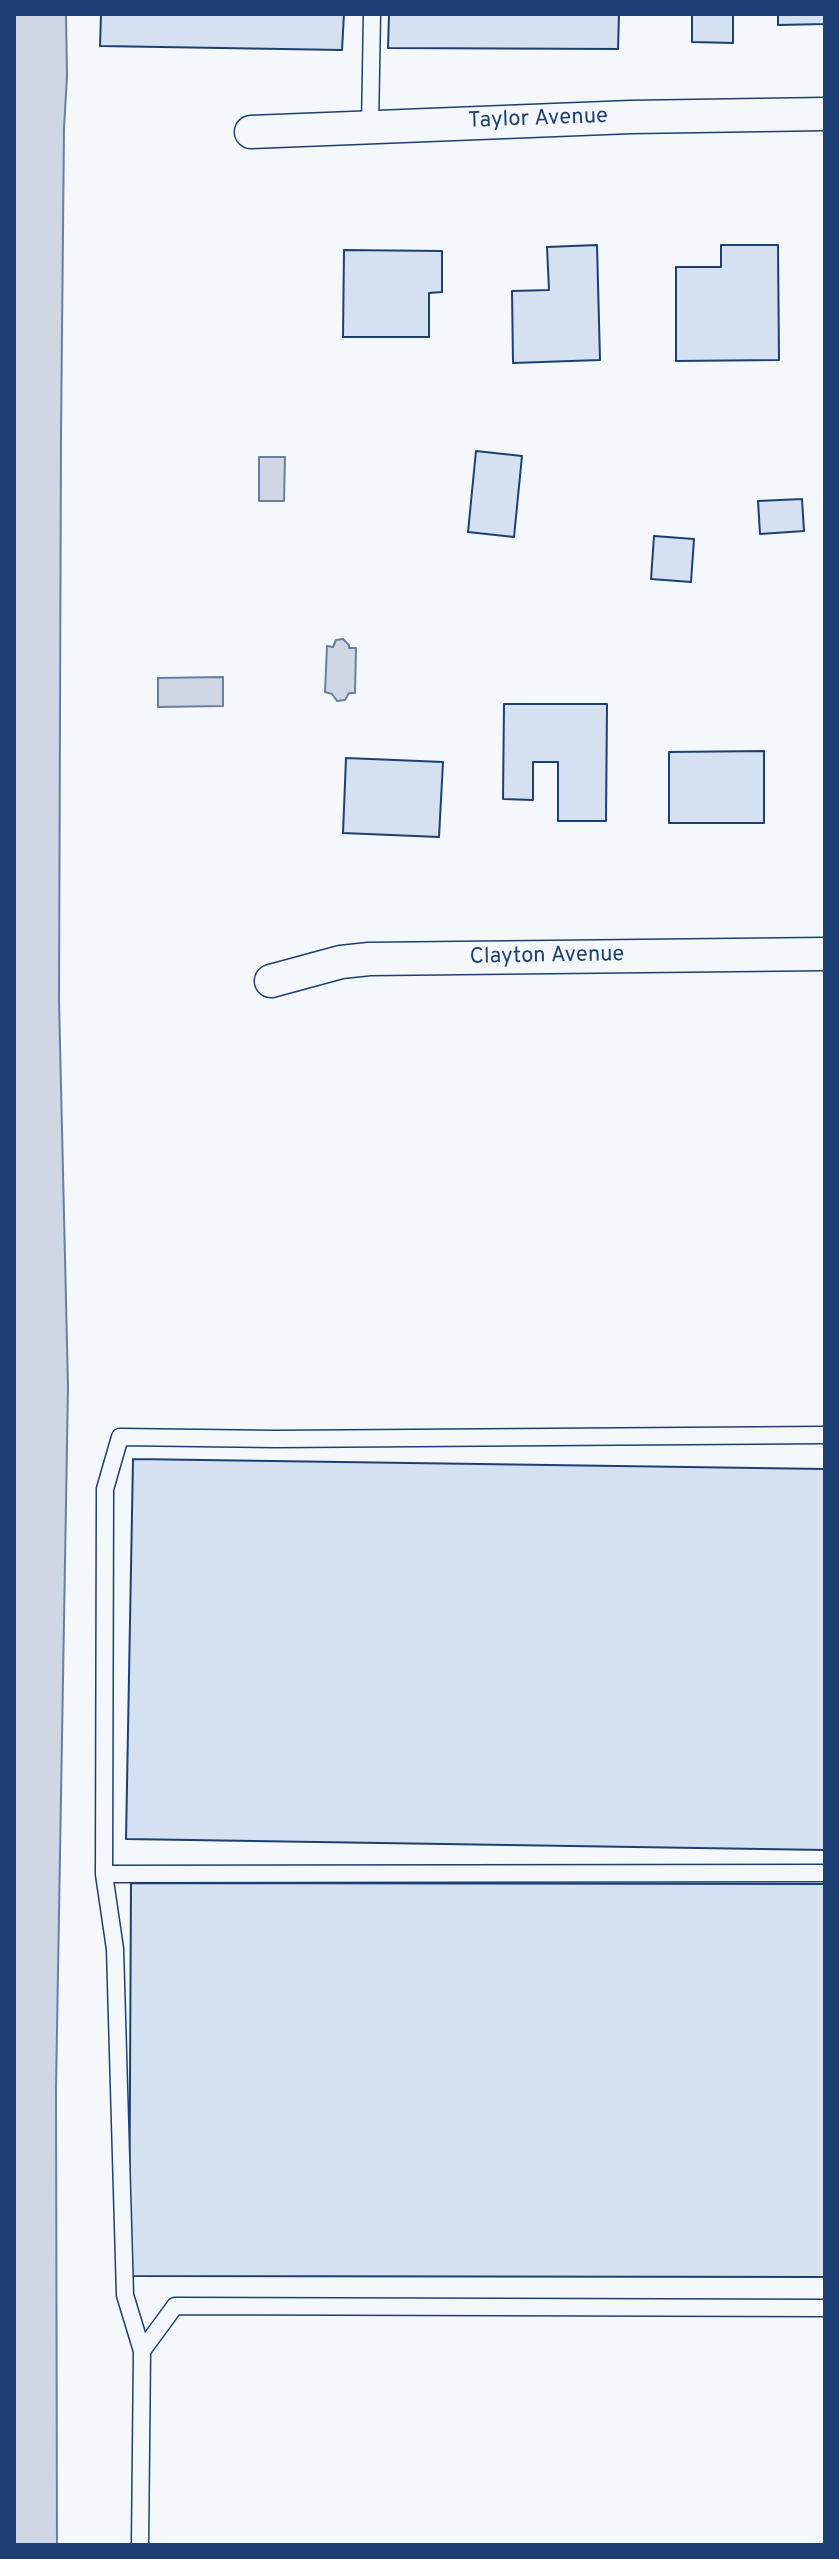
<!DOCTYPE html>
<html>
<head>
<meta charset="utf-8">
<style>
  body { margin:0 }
  #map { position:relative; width:839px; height:2559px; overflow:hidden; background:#f4f7fb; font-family:Overpass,sans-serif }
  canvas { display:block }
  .frame { position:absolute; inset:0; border:16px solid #1d3f73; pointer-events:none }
</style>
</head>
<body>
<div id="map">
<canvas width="839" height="2559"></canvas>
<div class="frame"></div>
</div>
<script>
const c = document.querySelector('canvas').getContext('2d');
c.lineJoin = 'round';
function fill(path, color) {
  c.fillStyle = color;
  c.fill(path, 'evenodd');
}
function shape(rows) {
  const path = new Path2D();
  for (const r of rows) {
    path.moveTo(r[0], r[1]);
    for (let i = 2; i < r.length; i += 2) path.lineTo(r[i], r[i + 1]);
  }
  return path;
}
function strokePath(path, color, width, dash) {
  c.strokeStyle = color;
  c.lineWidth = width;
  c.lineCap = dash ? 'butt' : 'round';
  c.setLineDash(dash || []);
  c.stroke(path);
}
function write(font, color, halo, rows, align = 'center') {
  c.font = font + ' Overpass,sans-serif';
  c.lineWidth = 6;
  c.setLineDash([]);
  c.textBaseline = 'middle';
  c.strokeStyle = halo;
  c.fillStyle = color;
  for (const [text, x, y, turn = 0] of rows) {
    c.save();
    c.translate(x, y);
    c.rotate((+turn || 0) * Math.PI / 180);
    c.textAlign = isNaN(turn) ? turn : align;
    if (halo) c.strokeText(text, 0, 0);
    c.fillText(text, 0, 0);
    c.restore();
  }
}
const water = shape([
  [14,14,66,14,67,76,64,128,61,435,59,1000,68,1387,56,2088,57,2545,14,2545,14,14],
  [259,457,285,457,284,501,259,501,259,457],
  [343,639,349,645,349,648,356,648,355,693,349,693,345,700,337,701,332,694,325,692,327,646,333,647,336,640,343,639],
  [223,677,223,706,158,707,158,678,223,677]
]);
const building = shape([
  [101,14,344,14,342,50,100,46,101,14],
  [389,14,619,14,618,49,388,48,389,14],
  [692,14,733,14,733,43,692,42,692,14],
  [778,14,825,14,825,24,778,25,778,14],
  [597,245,600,360,513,363,512,291,549,290,547,247,597,245],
  [721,245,778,245,779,360,676,361,676,267,721,267,721,245],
  [344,250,442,251,442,292,429,293,429,337,343,337,344,250],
  [476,451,522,456,514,537,468,532,476,451],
  [802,499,804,531,760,534,758,501,802,499],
  [654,536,694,539,691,582,651,579,654,536],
  [504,704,607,704,606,821,558,821,558,762,533,762,533,800,503,799,504,704],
  [764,751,764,823,669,823,669,752,764,751],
  [346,758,443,762,439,837,343,833,346,758],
  [133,1459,825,1469,825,1850,126,1839,133,1459],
  [131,1883,825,1884,825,2277,129,2276,131,1883]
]);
const lane = shape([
  [370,127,372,14],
  [825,1435,276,1439,120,1437,105,1489,104,1874,825,1873],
  [104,1874,115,1949,125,2295,142,2351],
  [140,2545,142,2351,175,2306,825,2308]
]);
const street = shape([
  [251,132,631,117,825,114],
  [271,981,341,962,369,959,825,954]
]);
const streetNames = [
  ["Taylor Avenue",538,120,-2],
  ["Clayton Avenue",547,957,-1]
];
fill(water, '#cfd7e4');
strokePath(water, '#687fa3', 2);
fill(building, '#d5e0f0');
strokePath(building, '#1d3f73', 2);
strokePath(lane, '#1d3f73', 19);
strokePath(street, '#1d3f73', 35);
strokePath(lane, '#f4f7fb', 16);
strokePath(street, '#f4f7fb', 32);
write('22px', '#1d3f73', '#f4f7fb', streetNames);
</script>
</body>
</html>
